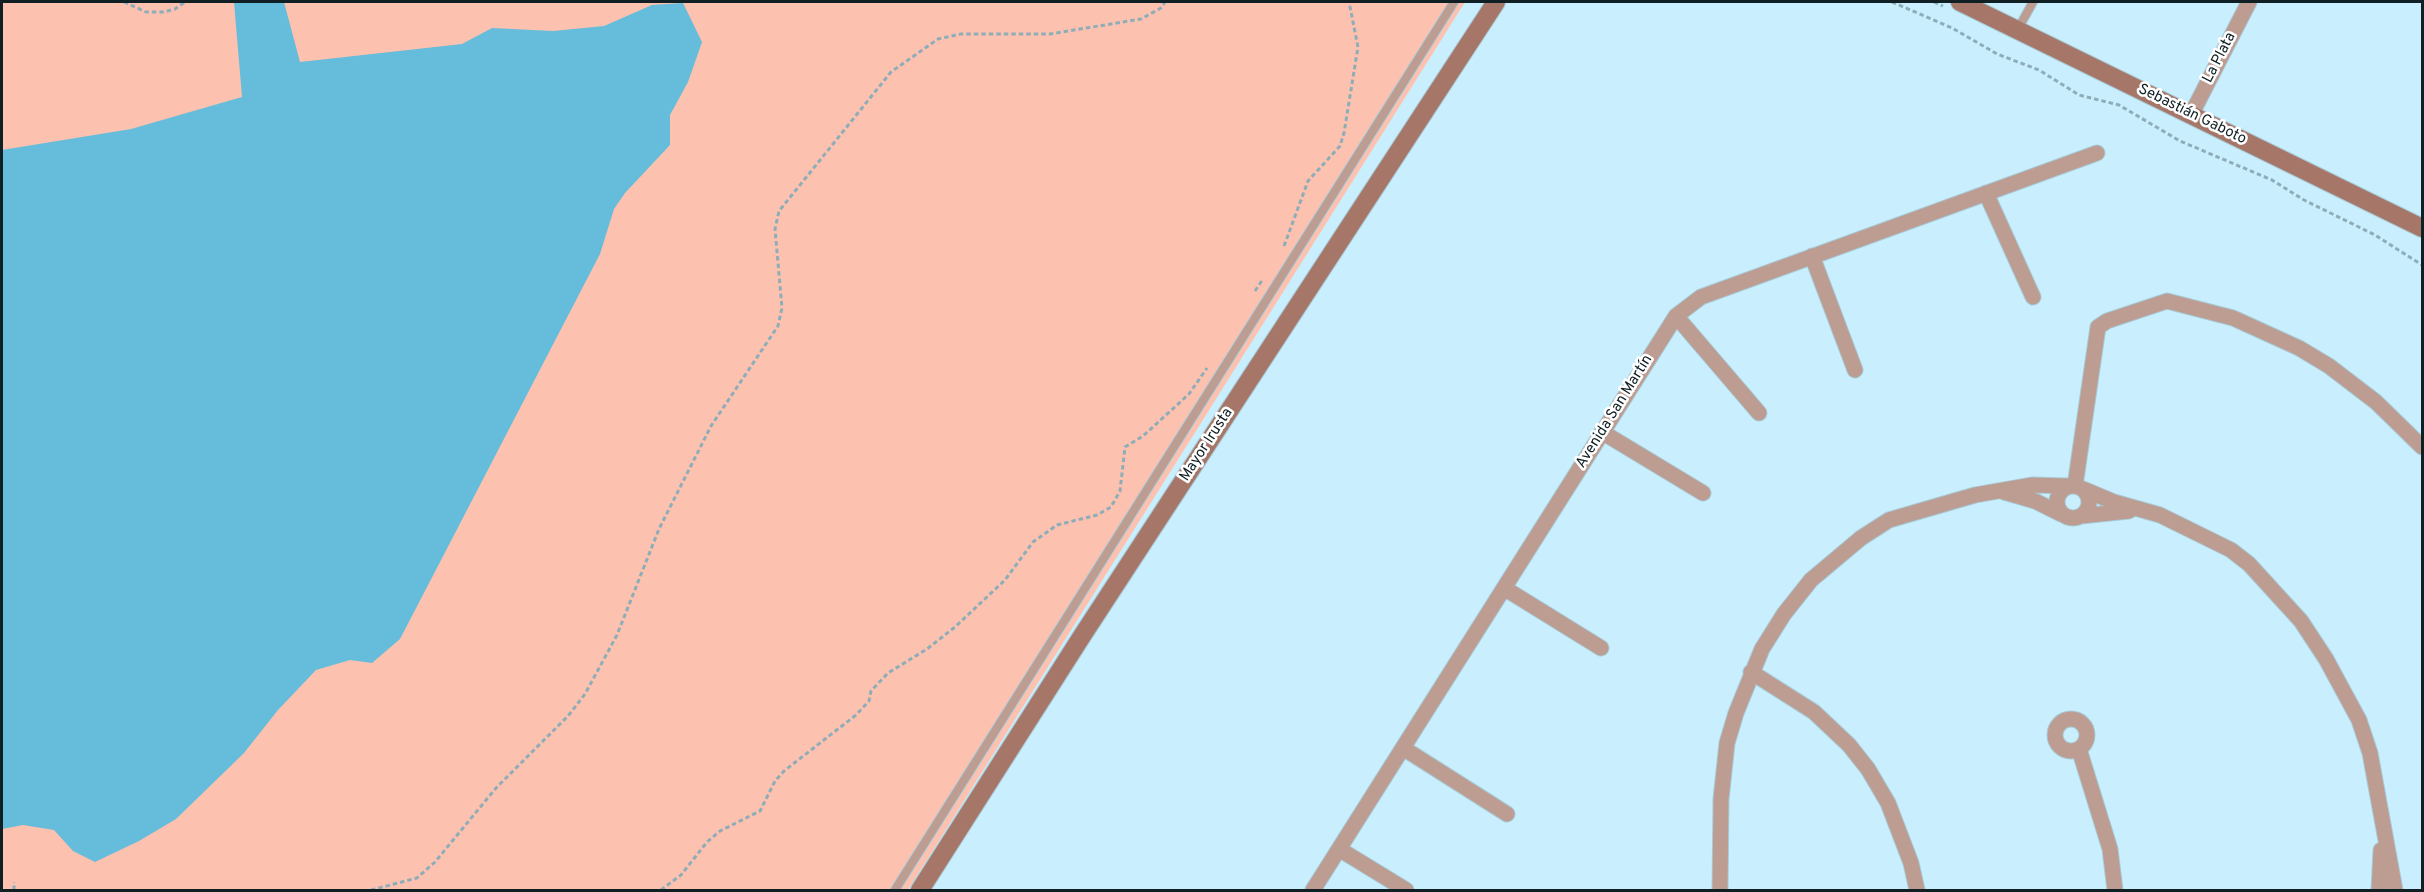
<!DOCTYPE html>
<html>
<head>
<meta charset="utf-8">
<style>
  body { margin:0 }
  #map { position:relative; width:2424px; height:892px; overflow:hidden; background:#c9effe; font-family:Overpass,sans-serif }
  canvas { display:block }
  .frame { position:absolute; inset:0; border:3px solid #101f24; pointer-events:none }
</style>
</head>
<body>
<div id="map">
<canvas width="2424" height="892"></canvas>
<div class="frame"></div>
</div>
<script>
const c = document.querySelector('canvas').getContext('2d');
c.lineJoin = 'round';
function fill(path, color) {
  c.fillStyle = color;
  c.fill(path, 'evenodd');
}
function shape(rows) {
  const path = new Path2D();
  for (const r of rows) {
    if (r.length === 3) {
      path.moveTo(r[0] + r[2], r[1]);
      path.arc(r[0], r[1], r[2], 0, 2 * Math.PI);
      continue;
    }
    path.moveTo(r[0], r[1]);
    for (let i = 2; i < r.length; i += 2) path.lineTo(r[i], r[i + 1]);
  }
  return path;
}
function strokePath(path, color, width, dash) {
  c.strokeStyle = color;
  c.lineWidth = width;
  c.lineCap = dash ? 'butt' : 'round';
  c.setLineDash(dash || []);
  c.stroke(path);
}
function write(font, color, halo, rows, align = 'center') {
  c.font = font + ' Overpass,sans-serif';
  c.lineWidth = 5;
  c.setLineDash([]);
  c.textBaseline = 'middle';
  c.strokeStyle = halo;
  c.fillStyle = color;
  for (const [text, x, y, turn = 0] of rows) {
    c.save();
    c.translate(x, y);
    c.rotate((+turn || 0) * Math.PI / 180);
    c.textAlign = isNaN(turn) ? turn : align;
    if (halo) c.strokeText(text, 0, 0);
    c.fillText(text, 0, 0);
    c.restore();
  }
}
const green = shape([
  [2,2,1465,2,908,890,2,890]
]);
const water = shape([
  [234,2,284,2,300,62,462,44,492,28,553,31,604,26,652,5,683,3,702,42,688,82,670,115,670,145,625,193,614,209,600,254,400,639,372,663,350,660,316,670,278,710,244,753,176,819,139,841,95,862,73,851,54,830,23,825,2,829,2,150,131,129,242,97]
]);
const path = shape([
  [124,2,146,12,164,12,175,9,185,2],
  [1892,2,1952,28,1997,54,2039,70,2079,95,2119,105,2180,141,2272,180,2304,200,2375,235,2422,265],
  [1934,2,1943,6],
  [1284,246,1308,181,1340,146,1344,133,1358,47,1349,2],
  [1255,291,1263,279],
  [14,890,14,882],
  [371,890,417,878,435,862,496,788,568,716,585,694,617,635,659,529,711,426,778,326,782,308,775,229,779,211,891,72,938,39,961,34,1050,34,1141,19,1161,8,1165,2],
  [661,890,681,875,707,842,720,831,760,811,775,781,784,771,856,715,869,701,871,691,888,673,927,649,955,627,1005,580,1033,542,1057,525,1097,515,1111,507,1120,491,1125,447,1143,436,1189,394,1207,368]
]);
const lane = shape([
  [2018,29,2033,2],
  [895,890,1454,2]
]);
const street = shape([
  [2191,115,2249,2],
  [1986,193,2033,297],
  [1812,256,1855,370],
  [1676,316,1759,413],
  [1602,432,1703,493],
  [2073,502,16],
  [2075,486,2098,327,2107,321,2167,301,2233,318,2299,348,2329,366,2376,402,2422,447],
  [2083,489,2114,502,2160,515,2231,550,2249,564,2301,621,2326,659,2359,720,2370,753,2395,890],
  [2004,492,2035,501,2061,514],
  [2081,516,2129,511],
  [1504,588,1601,648],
  [1751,672,1814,712,1849,745,1868,769,1888,803,1911,863,1917,890],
  [2071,735,16],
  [1403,748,1507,814],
  [2079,749,2110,849,2115,890],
  [1339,849,1406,890],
  [1313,890,1676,316,1701,297,2097,153],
  [1720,890,1721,799,1727,743,1736,713,1762,649,1784,614,1811,580,1861,538,1889,520,1975,495,2032,485,2068,486],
  [2379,890,2381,850]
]);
const secondary = shape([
  [1960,2,2422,228],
  [920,890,1082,636,1496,2]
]);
const streetNames = [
  ["La Plata",2220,58,-63],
  ["Sebastián Gaboto",2192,115,26],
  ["Avenida San Martín",1615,412,-58],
  ["Mayor Irusta",1207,445,-57]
];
fill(green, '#fcc2af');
fill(water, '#66bcdb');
strokePath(lane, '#a8cad7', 10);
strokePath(street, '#a8cad7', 17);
strokePath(secondary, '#a8cad7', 20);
strokePath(path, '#8eadb8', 3, [4.5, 3]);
strokePath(lane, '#bd9c91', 8);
strokePath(street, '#bd9c91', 15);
strokePath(secondary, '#a67768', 18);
write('15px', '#101f24', '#fff', streetNames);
</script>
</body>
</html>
